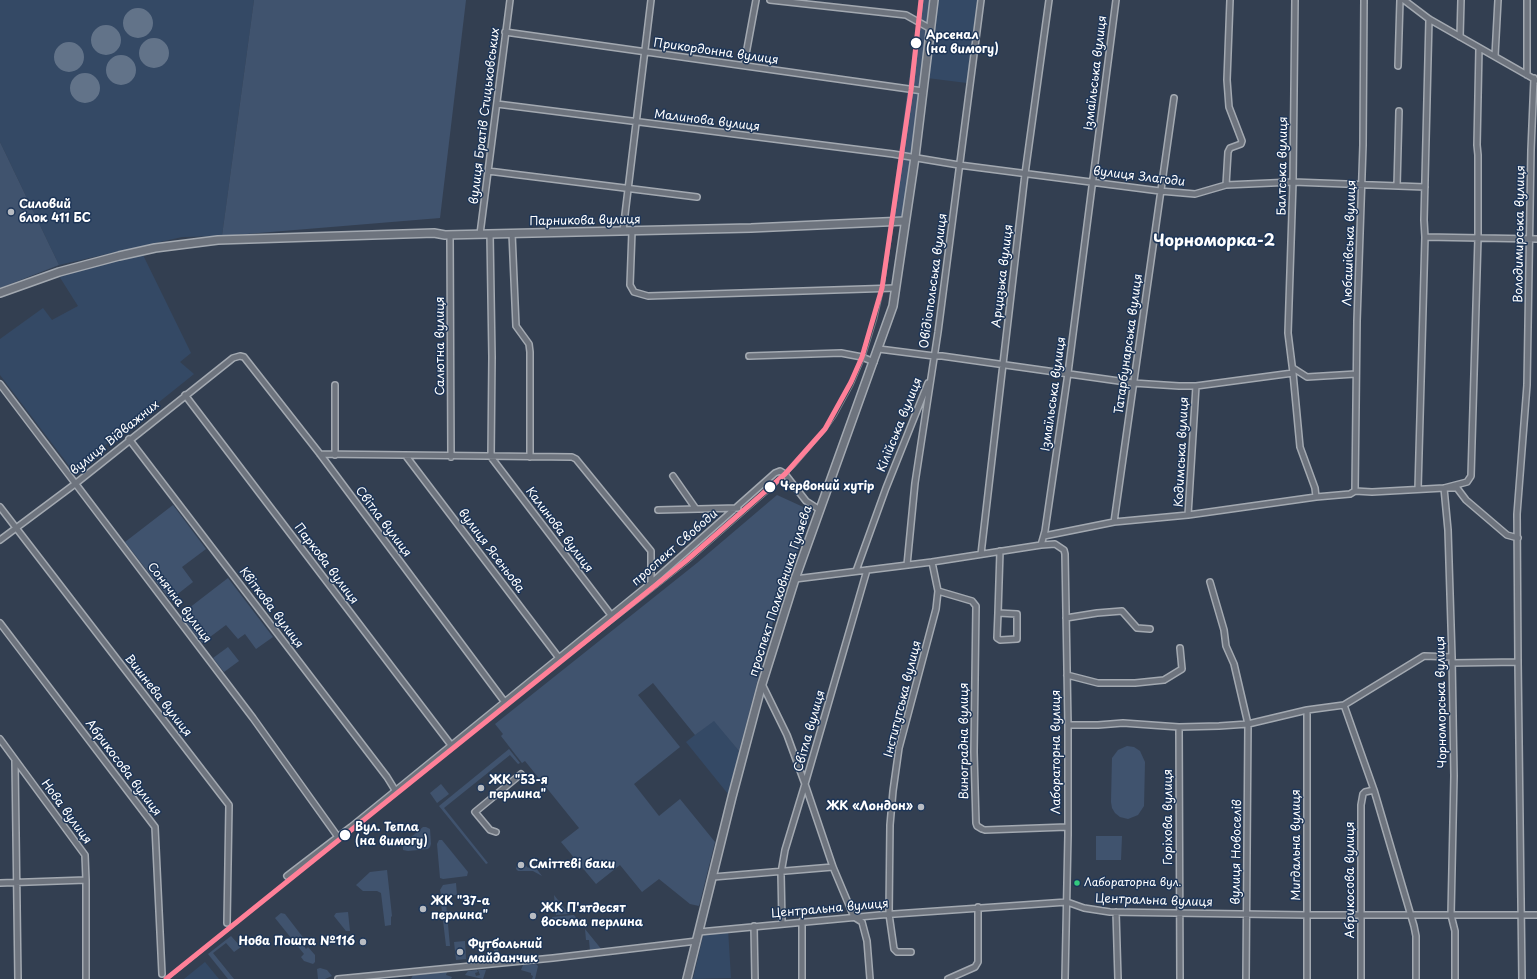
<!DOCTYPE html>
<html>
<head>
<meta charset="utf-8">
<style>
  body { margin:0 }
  canvas { display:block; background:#333f51 }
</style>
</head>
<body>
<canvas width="1537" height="979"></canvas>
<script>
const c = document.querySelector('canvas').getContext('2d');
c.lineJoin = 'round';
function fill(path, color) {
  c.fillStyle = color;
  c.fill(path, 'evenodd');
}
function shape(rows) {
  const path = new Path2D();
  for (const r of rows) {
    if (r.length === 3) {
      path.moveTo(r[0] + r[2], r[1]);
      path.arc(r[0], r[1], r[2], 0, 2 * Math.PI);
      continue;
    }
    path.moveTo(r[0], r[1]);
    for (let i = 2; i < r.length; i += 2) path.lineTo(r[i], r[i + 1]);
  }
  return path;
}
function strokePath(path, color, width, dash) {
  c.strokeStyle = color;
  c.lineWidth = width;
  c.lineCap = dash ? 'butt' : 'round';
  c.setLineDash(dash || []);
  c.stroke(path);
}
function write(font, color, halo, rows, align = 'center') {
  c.font = font + ' "Playpen Sans",sans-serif';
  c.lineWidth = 3;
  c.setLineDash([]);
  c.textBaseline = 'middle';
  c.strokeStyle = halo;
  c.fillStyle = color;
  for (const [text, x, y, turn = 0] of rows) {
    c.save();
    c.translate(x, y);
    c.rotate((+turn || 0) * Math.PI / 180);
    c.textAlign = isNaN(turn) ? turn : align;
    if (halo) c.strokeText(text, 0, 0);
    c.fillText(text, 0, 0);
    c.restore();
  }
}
const built = shape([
  [0,0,254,0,222,236,182,237,59,265,0,142],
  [937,0,977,0,967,83,927,78],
  [142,253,191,353,180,362,194,374,73,471,0,375,0,339,43,308,52,320,78,306,59,276],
  [714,720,739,751,728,794,686,742],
  [728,929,731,978,693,979,703,936,709,933],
  [205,962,219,979,184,979,200,966]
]);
const green = shape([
  [254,0,466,0,440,218,222,236],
  [920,0,932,0,904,218,890,219],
  [0,142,59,265,0,288],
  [777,495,812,511,776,611,739,751,714,721,695,735,653,683,638,695,680,747,634,784,659,816,680,799,715,842,699,906,690,904,659,879,642,892,620,865,596,884,561,842,579,828,525,761,522,763,501,736,503,734,495,724,697,563],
  [173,505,206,549,182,567,193,582,170,600,125,542],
  [228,578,273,637,256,649,245,634,238,639,226,625,202,643,180,615],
  [228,647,239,661,224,672,213,658],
  [1127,746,1134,747,1140,751,1145,762,1144,806,1138,815,1128,819,1120,817,1115,813,1112,808,1111,802,1112,758,1118,750],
  [509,749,520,763,518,764,510,755,444,808,488,863,486,864,439,806],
  [441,784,449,794,437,803,430,793],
  [423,827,426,827,430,829,431,844,430,847,428,849,408,851,403,850,403,844],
  [1096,836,1122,836,1121,860,1096,860],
  [439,840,442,840,468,872,467,876,443,879,440,878,437,844],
  [525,864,528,868,533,864,542,876,533,871,518,871,516,869,517,865,520,869],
  [387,870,392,916,391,917,391,925,385,926,381,893,377,891,363,891,356,885,370,872],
  [456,883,457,895,444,896,441,894,440,890,443,885],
  [554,895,569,914,556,915],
  [448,900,450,903,446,903,450,946,446,946,441,903,443,901],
  [348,912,350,931,346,931,334,916,336,913],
  [281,913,285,914,305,940,302,944,306,949,308,947,315,955,315,962,313,964,304,961,301,957,304,954,275,918],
  [574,915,578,920,554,923,552,921,552,917],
  [585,929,602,950,590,951,589,940,586,940],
  [231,936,241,947,234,952,226,943,213,953,234,979,228,979,208,954],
  [465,941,466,959,456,960,454,942],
  [494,941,500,941,500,943,498,943,500,947,498,948,499,958,488,959,487,954,494,953],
  [536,964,538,966,535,979,532,979,533,976,531,975,531,973,521,970,523,965],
  [320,968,327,970,332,976,325,979,318,979,317,969],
  [477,970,478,972,475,973,476,976,480,975,478,970,486,970,483,979,465,975,468,971],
  [447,972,446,975,452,977,451,979,411,979,413,975]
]);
const water = shape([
  [138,23,15],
  [106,40,15],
  [154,53,15],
  [69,57,15],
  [121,70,15],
  [85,88,15]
]);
const minor = shape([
  [770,0,906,15,931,29],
  [1295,0,1293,182,1288,333,1293,373,1300,447,1315,488,1316,497],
  [1404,0,1429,19,1536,80],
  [1527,0,1527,75],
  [505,32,923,91],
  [1460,37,1461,0],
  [1495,56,1498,0],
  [744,65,756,0],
  [1398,66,1400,0],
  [497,104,893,154,959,165,1160,191,1195,194,1226,185,1293,182,1425,187],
  [488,171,697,197],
  [1226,185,1228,152,1230,148,1241,144,1242,141,1229,107,1227,80,1230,0],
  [1397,186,1399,111],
  [623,231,651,0],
  [632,231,630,285,634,292,648,296,896,288],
  [512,233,516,326,529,344,530,352,530,457],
  [480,234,510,0],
  [490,234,492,357,491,457,611,615],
  [450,235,451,457],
  [1425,237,1424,220,1429,19],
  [879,349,934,356,942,356,1133,383,1179,386,1196,386,1293,373],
  [749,356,841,353,862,357,874,362],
  [1293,368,1307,377,1356,374],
  [0,384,253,718,338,837],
  [335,385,335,455],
  [185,395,451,745],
  [129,439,387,777,395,790],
  [320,454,572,457,576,459,651,551,651,583],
  [406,456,559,658],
  [673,476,696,509],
  [1418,489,1425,237,1537,239],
  [1355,491,1372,492,1444,488,1467,482,1471,476,1478,238,1478,155,1477,145,1479,48],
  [0,507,229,805,227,923],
  [658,510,738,508],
  [1188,515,1316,497,1350,494,1355,491,1357,321,1363,145,1364,0],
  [1114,522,1188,515,1196,386],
  [1044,536,1114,522,1174,98],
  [0,540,75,484,233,358,240,356,244,357,320,454,504,701],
  [1041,545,1045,531,1068,373,1116,0],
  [981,554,1025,174,1049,0],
  [907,565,915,483,938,332,981,0],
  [856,571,886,488,928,383],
  [795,579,932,562,1041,545,1055,544,1064,550,1065,554,1068,725,1068,835,1065,979],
  [1210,582,1224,630,1226,646,1234,664,1248,724,1246,979],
  [938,591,972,601,976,606,974,752,976,823,977,826,982,829,985,830,1067,827],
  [998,613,1017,614,1017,639,1000,640,997,638,998,613,1000,551],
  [1066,618,1097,613,1122,611,1137,628,1150,629],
  [0,623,155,827,162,974],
  [1452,663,1518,662],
  [1067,675,1098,683,1135,683,1164,680,1182,669,1180,648],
  [762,684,787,735,805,784,833,867,854,917,862,922,867,941,870,979],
  [1344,705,1374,790,1414,926,1416,936,1416,979],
  [1068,725,1098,725,1123,723,1179,727,1219,726,1248,724,1307,710,1344,705,1424,656,1452,657],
  [1179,727,1180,979],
  [0,739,85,855,86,880,86,979],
  [15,761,18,979],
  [496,832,490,830,475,812,521,774],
  [287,876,351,827,651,583,775,473,780,471,785,474,806,501,820,510],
  [713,877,833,867],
  [0,883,86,880],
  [1116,912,1118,979],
  [802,921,802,979],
  [782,923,781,873,785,850,805,784,867,570],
  [754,926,755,979],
  [699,932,880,915,1067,902,1084,908,1110,912,1307,915,1537,915],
  [911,952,897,952,894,949,889,914,890,825,893,791,899,748,936,609,938,591,932,562],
  [338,979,553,958,697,941],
  [948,979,975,967,978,962,978,907],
  [1307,979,1307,710],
  [1361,979,1361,805,1363,794,1365,792,1374,790],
  [1455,979,1455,931,1451,915,1454,776,1452,657,1448,530,1444,488,1457,488,1466,500,1507,535,1518,538],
  [1522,979,1518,662,1517,514,1527,385,1531,150,1534,78]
]);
const tertiary = shape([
  [0,293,59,272,119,256,155,248,218,240,434,233,445,235,751,228,905,221]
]);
const secondary = shape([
  [687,979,732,797,762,684,795,579,893,306,915,157,934,0]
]);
const tram = shape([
  [169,979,505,707,690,562,772,490,795,467,826,431,836,417,853,386,865,358,877,319,884,288,913,90,923,0]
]);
const tram1 = shape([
  [166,979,687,560,785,474,825,429,851,382,862,357,882,288,911,90,921,0]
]);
const markers = [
  [916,43,6,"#fff"],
  [11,212,4,"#b8bcc2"],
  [770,487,6,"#fff"],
  [481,788,4,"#b8bcc2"],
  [921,807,4,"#b8bcc2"],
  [345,835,6,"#fff"],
  [521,865,4,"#b8bcc2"],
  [1077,883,3.5,"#33ca7d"],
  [423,909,4,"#b8bcc2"],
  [533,916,4,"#b8bcc2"],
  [363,942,4,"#b8bcc2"],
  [460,952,4,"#b8bcc2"]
];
const busNames = [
  ["Лабораторна вул.",1084,883]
];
const stopNames = [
  ["Арсенал",926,36],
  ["(на вимогу)",926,50],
  ["Червоний хутір",780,487],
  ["Вул. Тепла",355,828],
  ["(на вимогу)",355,842]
];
const streetNames = [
  ["Прикордонна вулиця",716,52,8],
  ["Ізмаїльська вулиця",1096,73,-83],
  ["вулиця Братів Стицьковських",485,116,-83],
  ["Малинова вулиця",707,121,7],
  ["Балтська вулиця",1283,166,-89],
  ["вулиця Злагоди",1139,177,7],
  ["Парникова вулиця",585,221,-1],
  ["Володимирська вулиця",1520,234,-89],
  ["Любашівська вулиця",1350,243,-88],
  ["Арцизька вулиця",1003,276,-83],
  ["Овідіопольська вулиця",934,281,-82],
  ["Татарбунарська вулиця",1129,344,-82],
  ["Салютна вулиця",441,346,-90],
  ["Ізмаїльська вулиця",1054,394,-82],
  ["Кілійська вулиця",900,425,-68],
  ["вулиця Відважних",115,438,-39],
  ["Кодимська вулиця",1182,452,-87],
  ["Світла вулиця",383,522,53],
  ["Калинова вулиця",559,530,53],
  ["проспект Свободи",675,548,-41],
  ["вулиця Ясеньова",491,551,53],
  ["Паркова вулиця",326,564,53],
  ["проспект Полковника Гуляєва",781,591,-72],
  ["Сонячна вулиця",179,603,53],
  ["Квіткова вулиця",271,608,53],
  ["Вишнева вулиця",158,696,52],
  ["Інститутська вулиця",903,699,-76],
  ["Чорноморська вулиця",1442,702,-91],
  ["Світла вулиця",810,731,-74],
  ["Виноградна вулиця",965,741,-90],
  ["Лабораторна вулиця",1057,752,-90],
  ["Абрикосова вулиця",123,768,53],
  ["Нова вулиця",66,812,54],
  ["Горіхова вулиця",1169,817,-90],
  ["Мигдальна вулиця",1297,845,-90],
  ["вулиця Новоселів",1237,852,-89],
  ["Абрикосова вулиця",1351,880,-90],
  ["Центральна вулиця",1154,901,2],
  ["Центральна вулиця",830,909,-5]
];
const poiNames = [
  ["Силовий",19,205],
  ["блок 411 БС",19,219],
  ["ЖК \"53-я",489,781],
  ["перлина\"",489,795],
  ["ЖК «Лондон»",913,807,"right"],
  ["Сміттєві баки",529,865],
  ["ЖК \"37-а",431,902],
  ["перлина\"",431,916],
  ["ЖК П'ятдесят",541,909],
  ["восьма перлина",541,923],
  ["Нова Пошта №116",355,942,"right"],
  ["Футбольний",468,945],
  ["майданчик",468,959]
];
const districtNames = [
  ["Чорноморка-2",1214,242]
];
fill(built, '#344965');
fill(green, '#40536e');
fill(water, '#627389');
strokePath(minor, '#a3a9b1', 8);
strokePath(tertiary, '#a3a9b1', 10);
strokePath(secondary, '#a3a9b1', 10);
strokePath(minor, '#6e747e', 5);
strokePath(tertiary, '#6e747e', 7);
strokePath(secondary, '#6e747e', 7);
strokePath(tram, '#767d86', 1);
strokePath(tram1, '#ff8098', 5);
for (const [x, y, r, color] of markers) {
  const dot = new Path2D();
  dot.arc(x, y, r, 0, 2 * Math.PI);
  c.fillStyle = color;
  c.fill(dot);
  strokePath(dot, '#1d3557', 1.5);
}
write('11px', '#fff', '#1d3557', busNames, 'left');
write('bold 12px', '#fff', '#1d3557', stopNames, 'left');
write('12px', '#fff', '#1d3557', streetNames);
write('bold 12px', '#fff', '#1d3557', poiNames, 'left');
write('bold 16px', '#fff', '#1d3557', districtNames);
</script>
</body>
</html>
